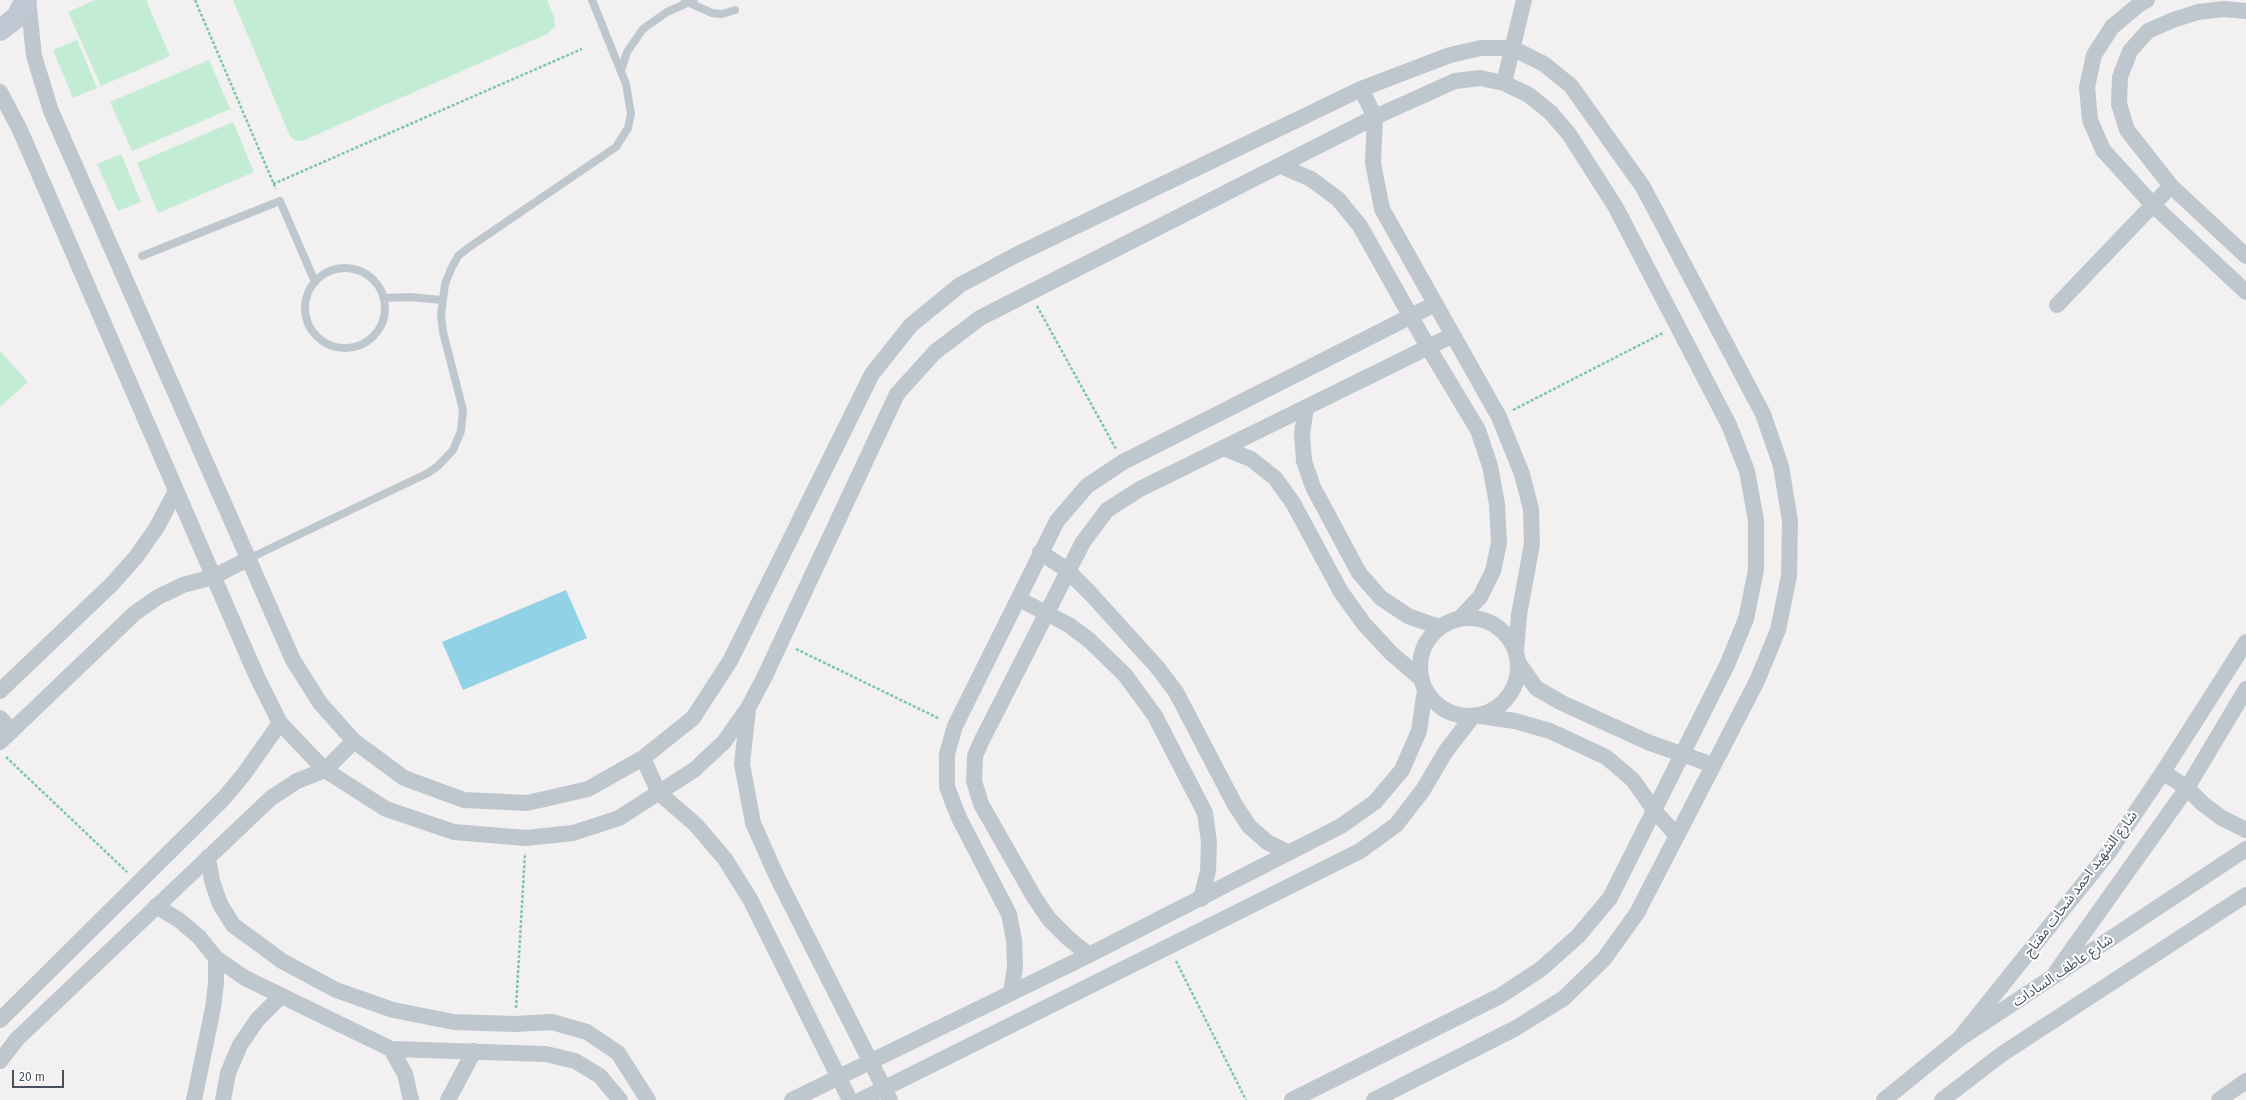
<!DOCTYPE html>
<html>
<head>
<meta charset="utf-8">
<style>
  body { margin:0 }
  #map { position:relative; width:2246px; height:1100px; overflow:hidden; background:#f2f0f0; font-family:"Fira Sans",sans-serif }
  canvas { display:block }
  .scale { position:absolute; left:12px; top:1070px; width:52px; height:18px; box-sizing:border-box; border:2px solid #49525c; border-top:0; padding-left:5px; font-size:12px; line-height:14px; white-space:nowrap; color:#49525c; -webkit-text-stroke:3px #fff; paint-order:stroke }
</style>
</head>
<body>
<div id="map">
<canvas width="2246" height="1100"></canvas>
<div class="scale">20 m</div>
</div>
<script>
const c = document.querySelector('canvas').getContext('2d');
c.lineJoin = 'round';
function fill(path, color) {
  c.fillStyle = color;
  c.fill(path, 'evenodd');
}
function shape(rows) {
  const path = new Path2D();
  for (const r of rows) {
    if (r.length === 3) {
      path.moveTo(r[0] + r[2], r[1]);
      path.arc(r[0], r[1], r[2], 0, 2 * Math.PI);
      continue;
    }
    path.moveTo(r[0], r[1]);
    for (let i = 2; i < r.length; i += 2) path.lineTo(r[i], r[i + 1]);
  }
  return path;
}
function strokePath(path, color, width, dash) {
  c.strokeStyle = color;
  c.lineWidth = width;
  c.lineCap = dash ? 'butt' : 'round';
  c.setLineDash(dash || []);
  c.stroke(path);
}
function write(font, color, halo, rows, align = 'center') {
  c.font = font + ' "Fira Sans","Noto Sans Arabic",sans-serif';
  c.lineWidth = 4;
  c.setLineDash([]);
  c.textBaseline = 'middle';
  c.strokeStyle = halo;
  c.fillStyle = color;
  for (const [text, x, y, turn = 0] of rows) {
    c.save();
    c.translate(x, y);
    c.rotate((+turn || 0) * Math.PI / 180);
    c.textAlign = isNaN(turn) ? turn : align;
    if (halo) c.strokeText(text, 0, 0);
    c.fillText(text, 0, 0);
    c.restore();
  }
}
const green = shape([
  [95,0,146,0,170,56,101,86,68,12],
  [233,0,547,0,554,17,555,26,549,33,302,141,296,141,290,136],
  [77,40,97,88,73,98,53,50],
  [209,60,230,109,132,151,110,102],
  [233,122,254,172,158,213,137,163],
  [121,154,141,202,118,211,97,164],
  [0,351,28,382,0,407]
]);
const water = shape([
  [566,590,587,638,463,690,442,642]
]);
const path = shape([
  [195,0,276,189],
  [273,184,582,49],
  [1037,306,1116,449],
  [1513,410,1663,333],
  [796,649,940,719],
  [6,757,127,872],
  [1176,961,1246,1100],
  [516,1008,525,853]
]);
const lane = shape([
  [685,1,712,13,722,14,735,10],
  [621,71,627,52,643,29,667,12,694,0],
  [142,256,280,201,315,282],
  [345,308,40],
  [384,298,410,297,441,300],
  [248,559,428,473,438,466,453,450,461,431,463,410,443,332,441,315,445,284,451,269,458,256,468,248,616,147,628,128,631,114,626,84,592,0]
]);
const street = shape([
  [28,0,34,56,51,111,293,660,320,703,354,741,404,778,464,800,527,803,588,789,643,758,693,718,730,661,872,374,911,325,960,285,1016,255,1361,89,1450,55,1481,48,1512,48,1544,64,1571,86,1643,187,1763,414,1781,466,1790,521,1789,576,1778,630,1757,681,1637,913,1604,959,1564,998,1516,1028,1374,1100],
  [2147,0,2137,6,2112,27,2094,55,2087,87,2090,120,2103,150,2153,205,2246,292],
  [2246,11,2224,9,2198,12,2173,20,2148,31,2130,51,2120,77,2119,104,2127,130,2171,186,2246,256],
  [1504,83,1524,0],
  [1361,89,1375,117,1373,163,1382,209,1499,417,1522,474,1531,509,1532,544,1519,615,1516,651],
  [0,92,20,130,257,677,280,723,325,770,386,809,454,832,526,838,573,833,619,818,694,770,724,742,748,708,764,678,897,394,935,352,980,318,1375,117,1455,81,1480,78,1504,83,1529,95,1551,113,1569,134,1615,206,1729,425,1747,471,1756,520,1756,570,1746,619,1727,665,1610,898,1578,936,1541,969,1500,996,1292,1100],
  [1281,166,1311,179,1338,199,1360,226,1428,347,1478,430,1490,466,1497,504,1499,543,1493,571,1480,597,1460,618],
  [2057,305,2171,186],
  [1306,407,1302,434,1304,461,1313,487,1359,573,1381,598,1408,616,1439,627],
  [1223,448,1251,459,1275,478,1293,503,1341,592,1364,624,1391,653,1420,678],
  [1040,552,1067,570,1090,593,1157,667,1176,692,1235,805,1249,826,1267,842,1289,853],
  [1019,599,1069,625,1089,640,1125,675,1155,716,1205,813,1209,842,1208,871,1201,899],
  [1469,667,49],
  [1518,662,1536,688,1562,703,1650,743,1713,765],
  [0,691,112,584,136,557,157,527,176,491],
  [748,709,742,764,753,823,777,877,890,1100],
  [1480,716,1515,721,1550,731,1606,757,1633,780,1654,810,1677,836],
  [0,718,12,731],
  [0,742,135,613,158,597,183,585,213,577,248,559],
  [643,758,659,793,695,824,725,859,750,899,850,1100],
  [2163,772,2187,788,2203,804,2222,818,2246,830],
  [208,857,212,881,220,904,233,925,282,961,336,990,393,1010,454,1022,515,1024,552,1022,587,1032,618,1053,648,1100],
  [156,906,179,920,199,937,216,958,245,978,391,1049,546,1054,575,1061,600,1076,620,1100],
  [1089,955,1068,938,1049,919,1034,897,981,804,974,781,975,756,982,740,1083,542,1107,510,1140,489,1453,335],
  [2056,972,2187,788,2246,689],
  [1011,993,1015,967,1014,940,1009,914,959,818,947,787,947,754,955,726,1057,521,1087,486,1123,462,1435,304],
  [0,1020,224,798,244,774,280,723],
  [1959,1039,2109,852,2163,772,2246,642],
  [391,1049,405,1074,411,1100],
  [0,1061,17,1039,271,798,297,781,325,770,354,741],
  [194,1100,213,1008,216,983,216,958],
  [223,1100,228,1073,240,1045,257,1020,280,997],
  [448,1100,474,1051],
  [792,1100,1089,955,1341,826,1375,802,1402,770,1419,731,1425,690],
  [861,1100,1360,851,1396,825,1423,790,1446,751,1473,716],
  [1884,1100,1959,1039,2246,849],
  [1942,1100,2002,1054,2246,895],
  [2219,1100,2246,1081]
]);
const secondary = shape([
  [0,30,17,17,26,0]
]);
const streetNames = [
  ["شارع الشهيد احمد شحات مفتاح",2081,884,-53],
  ["شارع عاطف السادات",2063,971,-34]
];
fill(green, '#c2ecd4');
fill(water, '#92d2e6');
strokePath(path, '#7cc8a5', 2.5, [3, 2]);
strokePath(lane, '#bfc7ce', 8);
strokePath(street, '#bfc7ce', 16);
strokePath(secondary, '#bfc8d2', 22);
write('14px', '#49525c', '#fff', streetNames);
</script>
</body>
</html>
